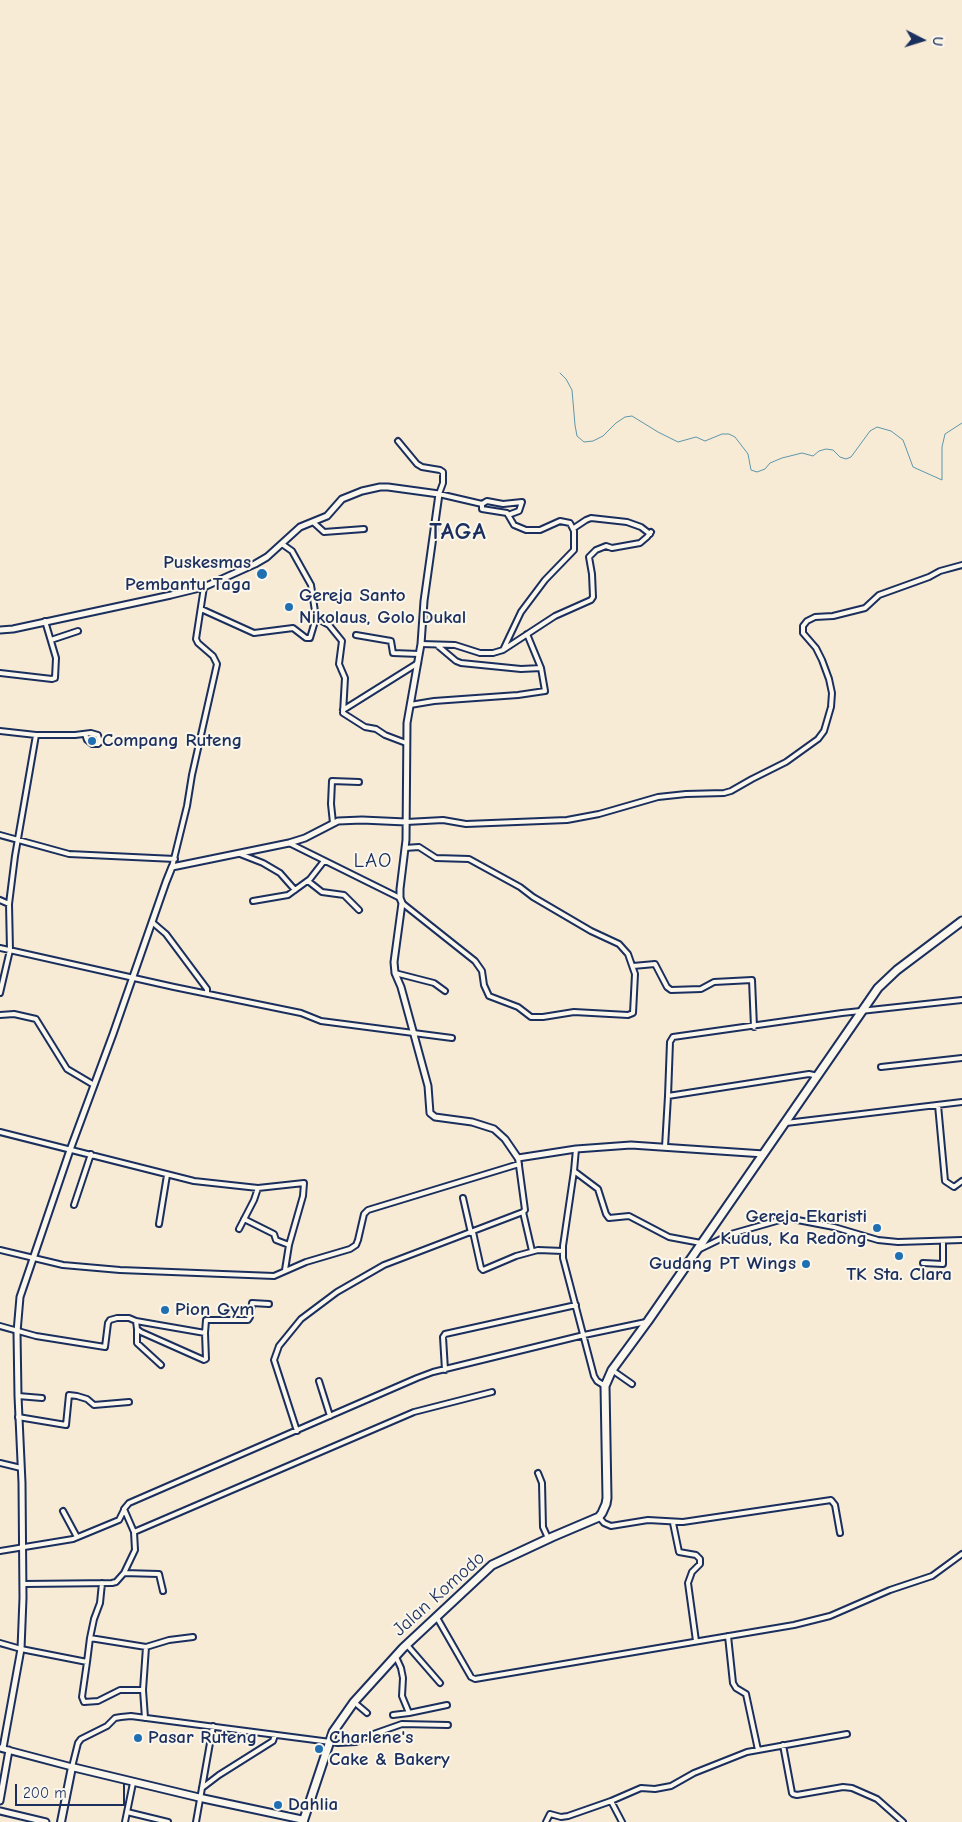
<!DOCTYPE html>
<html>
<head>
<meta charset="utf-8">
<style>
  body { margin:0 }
  #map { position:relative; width:962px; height:1822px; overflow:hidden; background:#f7ebd6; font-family:"Comic Neue",sans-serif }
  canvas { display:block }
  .north { position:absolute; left:897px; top:15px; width:50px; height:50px; -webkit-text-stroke:4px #fbf7ec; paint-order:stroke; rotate:95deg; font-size:14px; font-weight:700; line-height:20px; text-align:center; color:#1b2f5e }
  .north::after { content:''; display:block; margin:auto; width:18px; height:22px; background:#1b2f5e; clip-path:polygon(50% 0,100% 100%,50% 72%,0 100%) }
  .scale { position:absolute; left:15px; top:1784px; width:110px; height:22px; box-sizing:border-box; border:2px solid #1b2f5e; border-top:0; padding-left:6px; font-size:15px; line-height:18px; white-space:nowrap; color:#1b2f5e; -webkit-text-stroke:4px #fbf7ec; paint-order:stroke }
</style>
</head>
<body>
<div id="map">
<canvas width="962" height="1822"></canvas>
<div class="north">U</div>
<div class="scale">200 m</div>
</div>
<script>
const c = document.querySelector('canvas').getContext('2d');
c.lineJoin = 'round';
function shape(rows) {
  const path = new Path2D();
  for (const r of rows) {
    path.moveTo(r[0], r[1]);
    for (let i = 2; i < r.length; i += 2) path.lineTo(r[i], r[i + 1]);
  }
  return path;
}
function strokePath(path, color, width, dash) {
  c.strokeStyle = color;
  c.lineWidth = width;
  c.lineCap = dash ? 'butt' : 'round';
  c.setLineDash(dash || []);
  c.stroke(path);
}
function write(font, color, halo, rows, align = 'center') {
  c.font = font + ' "Comic Neue",sans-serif';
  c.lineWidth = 4;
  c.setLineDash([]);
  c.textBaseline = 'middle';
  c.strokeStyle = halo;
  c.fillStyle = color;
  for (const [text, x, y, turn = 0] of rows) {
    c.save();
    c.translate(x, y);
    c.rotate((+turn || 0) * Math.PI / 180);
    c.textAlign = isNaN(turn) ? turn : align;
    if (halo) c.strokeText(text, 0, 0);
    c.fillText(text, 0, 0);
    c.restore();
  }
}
const stream = shape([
  [560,373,566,379,572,390,575,425,577,436,584,442,593,441,603,436,616,423,625,417,632,416,658,432,678,442,696,437,705,441,722,434,729,434,735,437,748,454,751,470,757,472,765,469,770,463,782,458,802,453,813,456,819,451,826,449,833,450,840,457,846,459,851,457,870,431,877,427,891,431,903,440,913,467,942,480,942,447,945,434,962,423]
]);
const minor = shape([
  [398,441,417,464,422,467,440,470,443,472,443,483,439,494,482,504,487,501,503,504,522,502,519,511,508,515],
  [313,522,324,532,364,529],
  [574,528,586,520,591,518,627,522,641,527,650,534],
  [201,609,254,633,293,628,306,638,310,638,316,618,311,585,292,551,282,544],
  [316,618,329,625,342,641,339,664,345,678,343,713,365,727,376,729,385,735,406,743],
  [356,635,391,641,393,653,419,654],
  [51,640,78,631],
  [421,644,455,645,480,653,493,653,503,650,521,612,545,580,574,550,574,531,570,523,560,521,540,530,526,530,514,525,507,513,482,509,482,504],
  [437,645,456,661,461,663,521,669,541,668],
  [503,650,555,616,591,600,593,597,592,574,589,557,596,550,606,546,612,548,640,543,647,537,651,532],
  [0,673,52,679,55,678,56,658,45,621],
  [410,705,434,701,518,695,545,691,541,668,527,634],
  [343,710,418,663],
  [0,731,36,735,75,735,91,733,98,735,100,742,98,744,92,744,87,740,85,734],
  [406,822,443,820,466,824,567,820,599,814,658,797,686,794,724,793,731,791,752,779,786,762,818,739,824,731,831,707,832,693,829,679,822,660,816,648,803,633,803,626,807,621,815,617,833,616,865,608,879,595,929,577,940,571,962,565],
  [333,823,331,804,332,781,359,782],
  [0,835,69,854,175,859],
  [289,843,400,898],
  [240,854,263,863,280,873,295,890],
  [172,867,187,806,192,775,217,664,213,656,198,643,196,639,204,587],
  [308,881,322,892,344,895,359,910],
  [0,900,9,904],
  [253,901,288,895,310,879,324,861],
  [402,903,475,961,482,971,484,985,489,996,518,1007,531,1017,543,1017,574,1012,628,1015,633,1013,635,974,628,954,619,944,591,931,533,897,520,887,469,859,436,858,419,847,405,848],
  [152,922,166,934,207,989,207,994],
  [0,948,174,987,301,1013,321,1021,452,1038],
  [633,966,655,964,667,987,671,990,701,989,714,982,752,980,754,1027],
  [395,973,434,983,445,991],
  [0,993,10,950,9,904,15,856,36,735],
  [0,1015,14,1014,36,1019,67,1069,94,1085],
  [881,1067,962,1058],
  [668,1096,670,1042,673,1037,842,1013,962,1000],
  [938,1105,945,1181,954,1187,962,1181],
  [786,1123,962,1102],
  [0,1132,194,1181,258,1188,304,1183,303,1196,289,1245,285,1270],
  [665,1147,668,1096,809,1074,818,1076],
  [576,1149,574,1171,563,1246,563,1258,594,1376,597,1381,605,1386],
  [574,1171,598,1189,606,1214,609,1218,629,1216,669,1237,701,1243],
  [463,1198,471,1233],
  [74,1205,91,1154],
  [523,1212,532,1251],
  [244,1219,274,1234,276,1240,289,1245],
  [159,1224,167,1175],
  [239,1229,254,1200,258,1188],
  [473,1232,481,1268,483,1270,516,1256,538,1250,563,1251],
  [0,1250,63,1265,120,1270,274,1276,306,1262,350,1249,356,1245,358,1240,364,1214,368,1210,519,1164],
  [698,1250,731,1234,787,1218,834,1227,878,1240,898,1242,962,1240],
  [923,1263,943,1264,943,1241],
  [136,1321,137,1329,141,1332,204,1360,206,1359,205,1333],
  [0,1326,36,1336,105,1347,108,1323,110,1320,117,1318,129,1318,136,1321,205,1333,206,1320,248,1320,250,1317,252,1303,269,1304],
  [137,1330,137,1343,161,1365],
  [445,1370,443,1337,445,1334,576,1305],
  [612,1370,632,1384],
  [319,1381,330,1416],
  [18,1396,42,1398],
  [18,1417,66,1425,69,1395,77,1396,87,1399,94,1405,129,1402],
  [297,1431,274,1360,279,1346,301,1319,337,1292,384,1265,523,1212,525,1210,518,1158],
  [0,1463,21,1468],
  [538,1473,542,1483,543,1527,548,1538],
  [63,1511,77,1537],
  [599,1517,604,1523,611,1526,648,1520,683,1522,831,1500,835,1505,840,1533],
  [673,1523,679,1552,696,1555,700,1559,700,1564,692,1572,688,1583,696,1641],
  [134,1532,414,1412,492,1392],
  [0,1551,73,1539,119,1520,124,1510],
  [124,1573,159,1574,163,1591],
  [24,1584,112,1583,116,1582,124,1573,135,1550,134,1532,124,1509,129,1503,417,1378,433,1372,584,1335,646,1322],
  [436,1616,471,1677,475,1679,794,1625,830,1616,890,1590,932,1576,962,1554],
  [728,1636,733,1683,736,1688,746,1694,758,1750],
  [90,1638,94,1619,100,1603,102,1583],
  [0,1643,21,1649,87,1662,82,1697,84,1702,98,1701,120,1690,143,1690,145,1718],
  [407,1645,440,1683],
  [396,1657,401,1668,403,1678,402,1696,409,1713,447,1705],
  [87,1662,90,1638,146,1647],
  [143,1690,146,1647,169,1640,193,1637],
  [354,1702,367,1713],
  [393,1715,409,1713],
  [783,1745,792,1793,793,1794,797,1795,843,1787,852,1788,877,1799,903,1822],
  [72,1767,78,1743,81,1739,107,1726,115,1718,121,1717,131,1716,338,1743,356,1742,365,1737,402,1724,448,1725],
  [202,1788,219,1775,273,1741,275,1735],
  [611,1801,641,1788,655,1789,671,1786,694,1773,747,1752,847,1734],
  [127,1812,168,1822],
  [125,1822,133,1783],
  [196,1822,213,1726],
  [546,1822,550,1814,561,1817,568,1816,611,1801,622,1822]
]);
const tertiary = shape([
  [0,630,13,629,171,595,204,587,255,564,267,557,300,527,327,516,342,499,362,491,380,487,388,487,439,494,424,601,421,644,407,723,406,840,400,889,400,898,402,903,394,962,395,973,401,987,428,1086,430,1113,435,1117,472,1122,494,1129,505,1139,518,1158,576,1149,631,1145,764,1154],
  [0,1748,72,1767],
  [3,1748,21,1649,23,1598,22,1483,18,1396,17,1332,20,1297,70,1150,113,1034,166,882,172,867,289,843,305,838,338,821,362,820,406,822],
  [0,1801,9,1750],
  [0,1811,46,1822]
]);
const primary = shape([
  [61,1822,72,1767,201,1798,304,1820]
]);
const trunk = shape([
  [303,1822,333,1732,354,1702,403,1648,492,1565,552,1537,592,1520,599,1517,602,1513,606,1504,607,1498,605,1386,612,1370,648,1321,878,988,897,970,962,921]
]);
const markers = [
  [262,574,6,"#1f6fb2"],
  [289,607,5,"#1f6fb2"],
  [92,741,5,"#1f6fb2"],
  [877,1228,5,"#1f6fb2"],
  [899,1256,5,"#1f6fb2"],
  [806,1264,5,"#1f6fb2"],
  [165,1310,5,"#1f6fb2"],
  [138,1738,5,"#1f6fb2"],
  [319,1749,5,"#1f6fb2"],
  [278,1805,5,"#1f6fb2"]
];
const poiNames = [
  ["Puskesmas",251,563,"right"],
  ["Pembantu Taga",251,585,"right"],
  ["Gereja Santo",299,596],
  ["Nikolaus, Golo Dukal",299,618],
  ["Compang Ruteng",102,741],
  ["Gereja Ekaristi",867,1217,"right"],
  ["Kudus, Ka Redong",867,1239,"right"],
  ["Gudang PT Wings",796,1264,"right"],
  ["TK Sta. Clara",899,1275,"center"],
  ["Pion Gym",175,1310],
  ["Pasar Ruteng",148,1738],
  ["Charlene's",329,1738],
  ["Cake & Bakery",329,1760],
  ["Dahlia",288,1805]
];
const streetNames = [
  ["Jalan Komodo",439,1594,-42]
];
const quarterNames = [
  ["LAO",373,861]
];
const districtNames = [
  ["TAGA",458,532]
];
strokePath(stream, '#5c96ab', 1);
strokePath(minor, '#1b2f5e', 8);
strokePath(tertiary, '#1b2f5e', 9);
strokePath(primary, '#1b2f5e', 10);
strokePath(trunk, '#1b2f5e', 11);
strokePath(minor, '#fbf7ec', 4);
strokePath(tertiary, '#fbf7ec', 5);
strokePath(primary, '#fbf7ec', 6);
strokePath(trunk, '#fbf7ec', 7);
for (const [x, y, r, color] of markers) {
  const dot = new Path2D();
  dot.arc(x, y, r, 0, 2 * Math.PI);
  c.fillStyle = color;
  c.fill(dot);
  strokePath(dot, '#fbf7ec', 2);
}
write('bold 19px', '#1b2f5e', '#fbf7ec', poiNames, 'left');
write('19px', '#1b2f5e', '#fbf7ec', streetNames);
c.letterSpacing = '1px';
write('21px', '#1b2f5e', '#fbf7ec', quarterNames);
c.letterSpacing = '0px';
c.letterSpacing = '1px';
write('bold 24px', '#1b2f5e', '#fbf7ec', districtNames);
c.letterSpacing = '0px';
</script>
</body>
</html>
